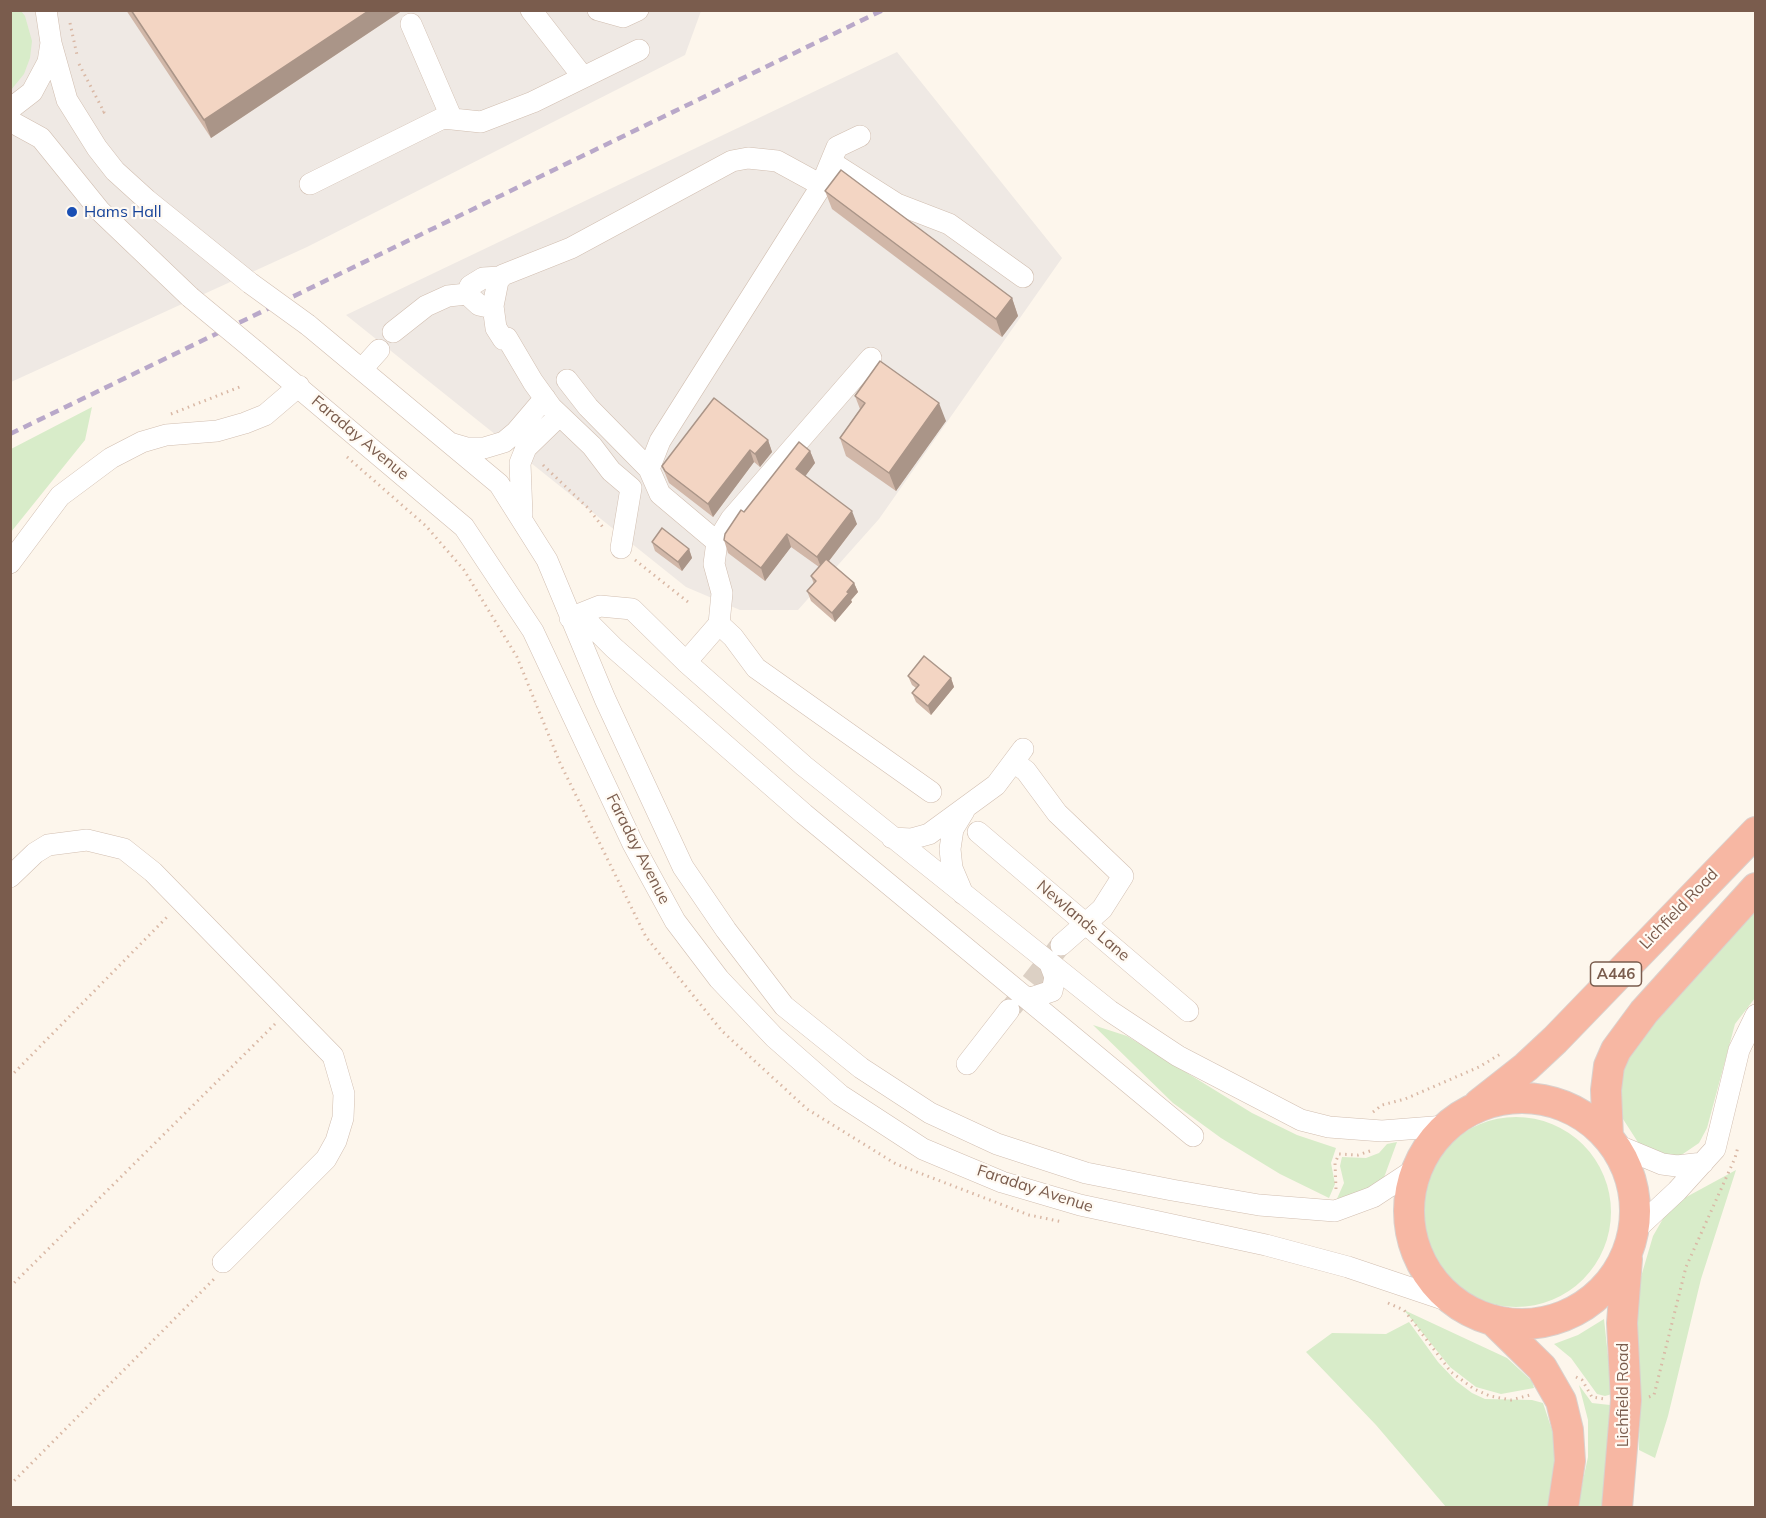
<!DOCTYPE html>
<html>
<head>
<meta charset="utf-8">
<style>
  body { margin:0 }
  #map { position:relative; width:1766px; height:1518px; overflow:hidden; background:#fdf6ec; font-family:Mulish,sans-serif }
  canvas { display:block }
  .frame { position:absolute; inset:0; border:12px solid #7a5c4d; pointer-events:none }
</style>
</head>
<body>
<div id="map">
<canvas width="1766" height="1518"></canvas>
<div class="frame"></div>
</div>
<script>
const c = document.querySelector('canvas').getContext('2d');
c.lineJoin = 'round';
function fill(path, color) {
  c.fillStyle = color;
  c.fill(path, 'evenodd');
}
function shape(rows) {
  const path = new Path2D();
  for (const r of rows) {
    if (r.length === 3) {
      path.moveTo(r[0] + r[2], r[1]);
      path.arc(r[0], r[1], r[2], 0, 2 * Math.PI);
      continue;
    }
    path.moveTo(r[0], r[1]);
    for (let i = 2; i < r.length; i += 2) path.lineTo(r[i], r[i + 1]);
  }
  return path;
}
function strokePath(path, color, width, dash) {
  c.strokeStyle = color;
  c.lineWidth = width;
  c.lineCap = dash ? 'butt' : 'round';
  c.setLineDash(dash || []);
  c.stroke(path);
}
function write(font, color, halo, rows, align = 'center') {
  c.font = font + ' Mulish,sans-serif';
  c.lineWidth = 4.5;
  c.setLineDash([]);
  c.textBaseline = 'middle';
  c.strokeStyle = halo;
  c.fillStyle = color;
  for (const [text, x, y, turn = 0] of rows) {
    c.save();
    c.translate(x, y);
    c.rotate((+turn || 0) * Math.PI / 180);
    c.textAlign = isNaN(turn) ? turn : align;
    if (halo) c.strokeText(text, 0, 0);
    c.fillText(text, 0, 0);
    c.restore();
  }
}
const industrial = shape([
  [11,11,701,11,685,55,307,247,11,382],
  [897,52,1062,258,879,519,798,610,740,610,686,587,346,315]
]);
const green = shape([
  [11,10,21,11,25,16,32,41,30,58,24,74,11,90],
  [92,407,85,440,11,532,11,449],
  [1755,903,1755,998,1735,1024,1707,1128,1699,1143,1677,1158,1641,1147,1623,1119,1619,1103,1624,1066,1651,1026],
  [1093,1025,1127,1036,1252,1113,1297,1135,1336,1148,1331,1163,1335,1184,1329,1198,1280,1174,1221,1138,1173,1103],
  [1516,1212,95],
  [1397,1142,1382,1183,1336,1201,1344,1183,1340,1166,1342,1157,1366,1158,1379,1153,1387,1144],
  [1736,1170,1701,1279,1668,1416,1655,1458,1639,1450,1640,1374,1636,1337,1638,1287,1653,1236,1664,1217,1679,1201],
  [1404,1310,1507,1358,1532,1381,1534,1388,1501,1394,1476,1387,1450,1367],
  [1604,1319,1612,1394,1605,1396,1597,1394,1571,1358,1554,1344,1578,1335],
  [1409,1322,1438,1362,1456,1381,1472,1393,1485,1399,1532,1400,1543,1403,1553,1433,1555,1464,1549,1507,1446,1507,1376,1425,1306,1352,1332,1333,1386,1334],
  [1579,1385,1592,1403,1610,1405,1610,1450,1604,1507,1577,1508,1588,1457,1588,1420]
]);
const minorTunnel = shape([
  [1012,1007,1059,947]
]);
const path = shape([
  [70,23,77,55],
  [79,64,104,112,99,114],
  [171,414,242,386],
  [347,457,426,526,464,570,517,657,560,763,646,937,722,1031,807,1109,896,1164,1029,1215,1063,1222],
  [543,465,588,508,605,530],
  [635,560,688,602],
  [10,1077,168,916],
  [1373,1112,1382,1105,1405,1099,1479,1067,1502,1053],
  [1336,1189,1335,1163,1339,1154,1358,1155,1373,1150],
  [10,1287,275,1024],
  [1388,1303,1404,1310,1451,1372,1474,1389,1490,1396,1511,1400,1530,1395],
  [1576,1377,1582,1380,1592,1397,1604,1399],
  [1649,1397,1654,1395,1686,1267,1735,1158,1738,1147],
  [10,1485,214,1279]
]);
const minor = shape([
  [531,10,583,77],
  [598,10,623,17,638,10],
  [411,24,452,119],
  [51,43,67,100,97,148,115,171,147,200,250,283],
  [10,109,32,92,48,62,51,43,46,10],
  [10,121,41,138,100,211,190,297],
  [831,162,897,204,949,224,1023,277],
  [310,184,443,118,481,122,533,102,639,50],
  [493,308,479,305,467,294,470,286,483,278,501,277],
  [308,325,499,484,547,560,605,699,683,867,726,930,784,1006,861,1068,930,1113,997,1144,1086,1173,1172,1190,1259,1205,1335,1211,1373,1197,1417,1168],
  [393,332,426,306,448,296,467,294],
  [254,350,464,527,533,631,633,844,675,921,719,979,774,1037,840,1095,923,1149,1002,1182,1080,1205,1266,1245,1348,1267,1458,1304],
  [362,369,379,350],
  [567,380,588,407,649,469],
  [450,443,467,448,484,448,504,442,516,432,545,398],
  [522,515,520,463,526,448,559,416],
  [717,542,660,494,649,469,660,441,820,188,837,147,860,136],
  [621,548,631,488,611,471,592,446,551,407,533,382,507,338,503,339,496,328,493,306,498,281,503,275,571,248,732,161,748,158,777,161,821,185],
  [10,563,60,496,111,458,142,442,166,435,217,431,245,423,265,415,299,386],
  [580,614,614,648,804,814,1193,1136],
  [570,618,600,606,632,609,686,662,804,766,1110,1011,1178,1056,1301,1120,1329,1127,1382,1131,1446,1126],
  [719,624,733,637,756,668,931,792],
  [686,662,719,624,722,593,714,564,717,542,731,519,871,358],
  [1014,762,1026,771,1057,813,1123,876,1102,909,1061,945],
  [978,832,1188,1011],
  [892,838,911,839,929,834,996,785,1023,749],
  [10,877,35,853,48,845,87,840,124,849,153,872,333,1056,344,1094,343,1118,336,1141,326,1159,223,1262],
  [963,894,952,868,950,849,953,829,964,811],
  [1024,996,1031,998,1052,991,1055,977,1050,964],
  [967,1064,1009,1010],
  [1614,1144,1662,1164,1677,1166,1703,1163],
  [1633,1232,1677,1191,1715,1149,1739,1050,1756,1015]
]);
const highway = shape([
  [1522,1211,113],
  [1479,1104,1526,1067,1555,1040,1756,832],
  [1608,1137,1606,1090,1609,1066,1616,1050,1644,1012,1756,888],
  [1493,1320,1542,1368,1561,1401,1568,1430,1570,1461,1563,1508],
  [1617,1508,1626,1400,1622,1323,1627,1259]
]);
const rail = shape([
  [10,434,883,10]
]);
const minorBridge = shape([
  [250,283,308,325],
  [190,297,254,350]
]);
const wall = shape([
  [126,10,403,10,211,138],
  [825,191,1012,298,1018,316,1002,337,832,209],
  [855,396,946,421,896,491,846,456,840,438,860,409],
  [768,440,772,452,760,467,754,462,713,517,669,483,662,466],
  [810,451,815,463,805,476,857,524,829,561,854,583,858,592,851,600,852,602,835,622,811,601,807,591,814,584,811,576,819,567,791,547,765,581,728,553,724,540,744,512],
  [652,542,689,549,692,558,682,571,655,551],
  [908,676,951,678,954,687,931,715,916,702,912,693,916,688,912,685]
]);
const shadedWall = shape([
  [370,10,403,10,211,138,204,120],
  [1012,298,1018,316,1002,337,996,319],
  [939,403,946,421,896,491,889,473],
  [768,440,772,452,760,467,755,454],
  [750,450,754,462,713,517,708,504],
  [810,451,815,463,801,482,796,469],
  [852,511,857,524,822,570,817,557],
  [787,534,791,547,765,581,761,568],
  [689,549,692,558,682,571,678,562],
  [854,583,858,592,851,600,852,602,835,622,832,613,847,592],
  [951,678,954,687,931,715,928,706]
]);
const building = shape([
  [131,10,370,10,204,120,131,10],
  [841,170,1012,298,996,319,825,191,841,170],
  [880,361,939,403,889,473,840,438,865,403,855,396,880,361],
  [714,398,768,440,755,454,750,450,708,504,665,471,662,466,714,398],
  [799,442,810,451,796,469,852,511,817,557,787,534,761,568,724,540,725,534,741,510,744,512,799,442],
  [662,528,689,549,678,562,652,542,662,528],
  [826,559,854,583,847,592,849,593,832,613,807,591,816,581,811,576,826,559],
  [924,656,951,678,928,706,912,693,919,685,908,676,924,656]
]);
const markers = [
  [72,212,6,"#1a4fb4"]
];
const shields = [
  [1616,974,51]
];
const shieldNames = [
  ["A446",1616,974]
];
const transitNames = [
  ["Hams Hall",84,212]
];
const streetNames = [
  ["Faraday Avenue",360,438,40],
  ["Faraday Avenue",638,849,63],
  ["Lichfield Road",1679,909,-46],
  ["Newlands Lane",1083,921,40],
  ["Faraday Avenue",1035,1189,18],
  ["Lichfield Road",1623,1395,-90]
];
fill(industrial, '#efe9e4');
fill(green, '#d8ecc9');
strokePath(minorTunnel, '#dcd0c4', 21, [21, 10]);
strokePath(minor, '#d1beb0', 22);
strokePath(highway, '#dad1cd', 32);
strokePath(path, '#d9b8a5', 3, [1.5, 4.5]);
strokePath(minor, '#fff', 21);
strokePath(highway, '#f7b7a3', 30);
strokePath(rail, '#b9a8c9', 4.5, [9, 6]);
strokePath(minorBridge, '#d1beb0', 22, []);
strokePath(minorBridge, '#fff', 21);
fill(wall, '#d1b7a8');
fill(shadedWall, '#aa9588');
fill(building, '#f3d5c3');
strokePath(building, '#aa9588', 1.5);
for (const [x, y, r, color] of markers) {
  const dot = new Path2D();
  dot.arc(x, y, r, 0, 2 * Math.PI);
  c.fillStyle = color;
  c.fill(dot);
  strokePath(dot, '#fffaf3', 2);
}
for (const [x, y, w] of shields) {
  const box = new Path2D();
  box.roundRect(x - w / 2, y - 12, w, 24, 4.5);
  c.fillStyle = '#fffaf3';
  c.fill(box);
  strokePath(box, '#7a5c4d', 1.5);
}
write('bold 15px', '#7a5c4d', null, shieldNames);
write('16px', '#164399', '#fffaf3', transitNames, 'left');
write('16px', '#7a5c4d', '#fffaf3', streetNames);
</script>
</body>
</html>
